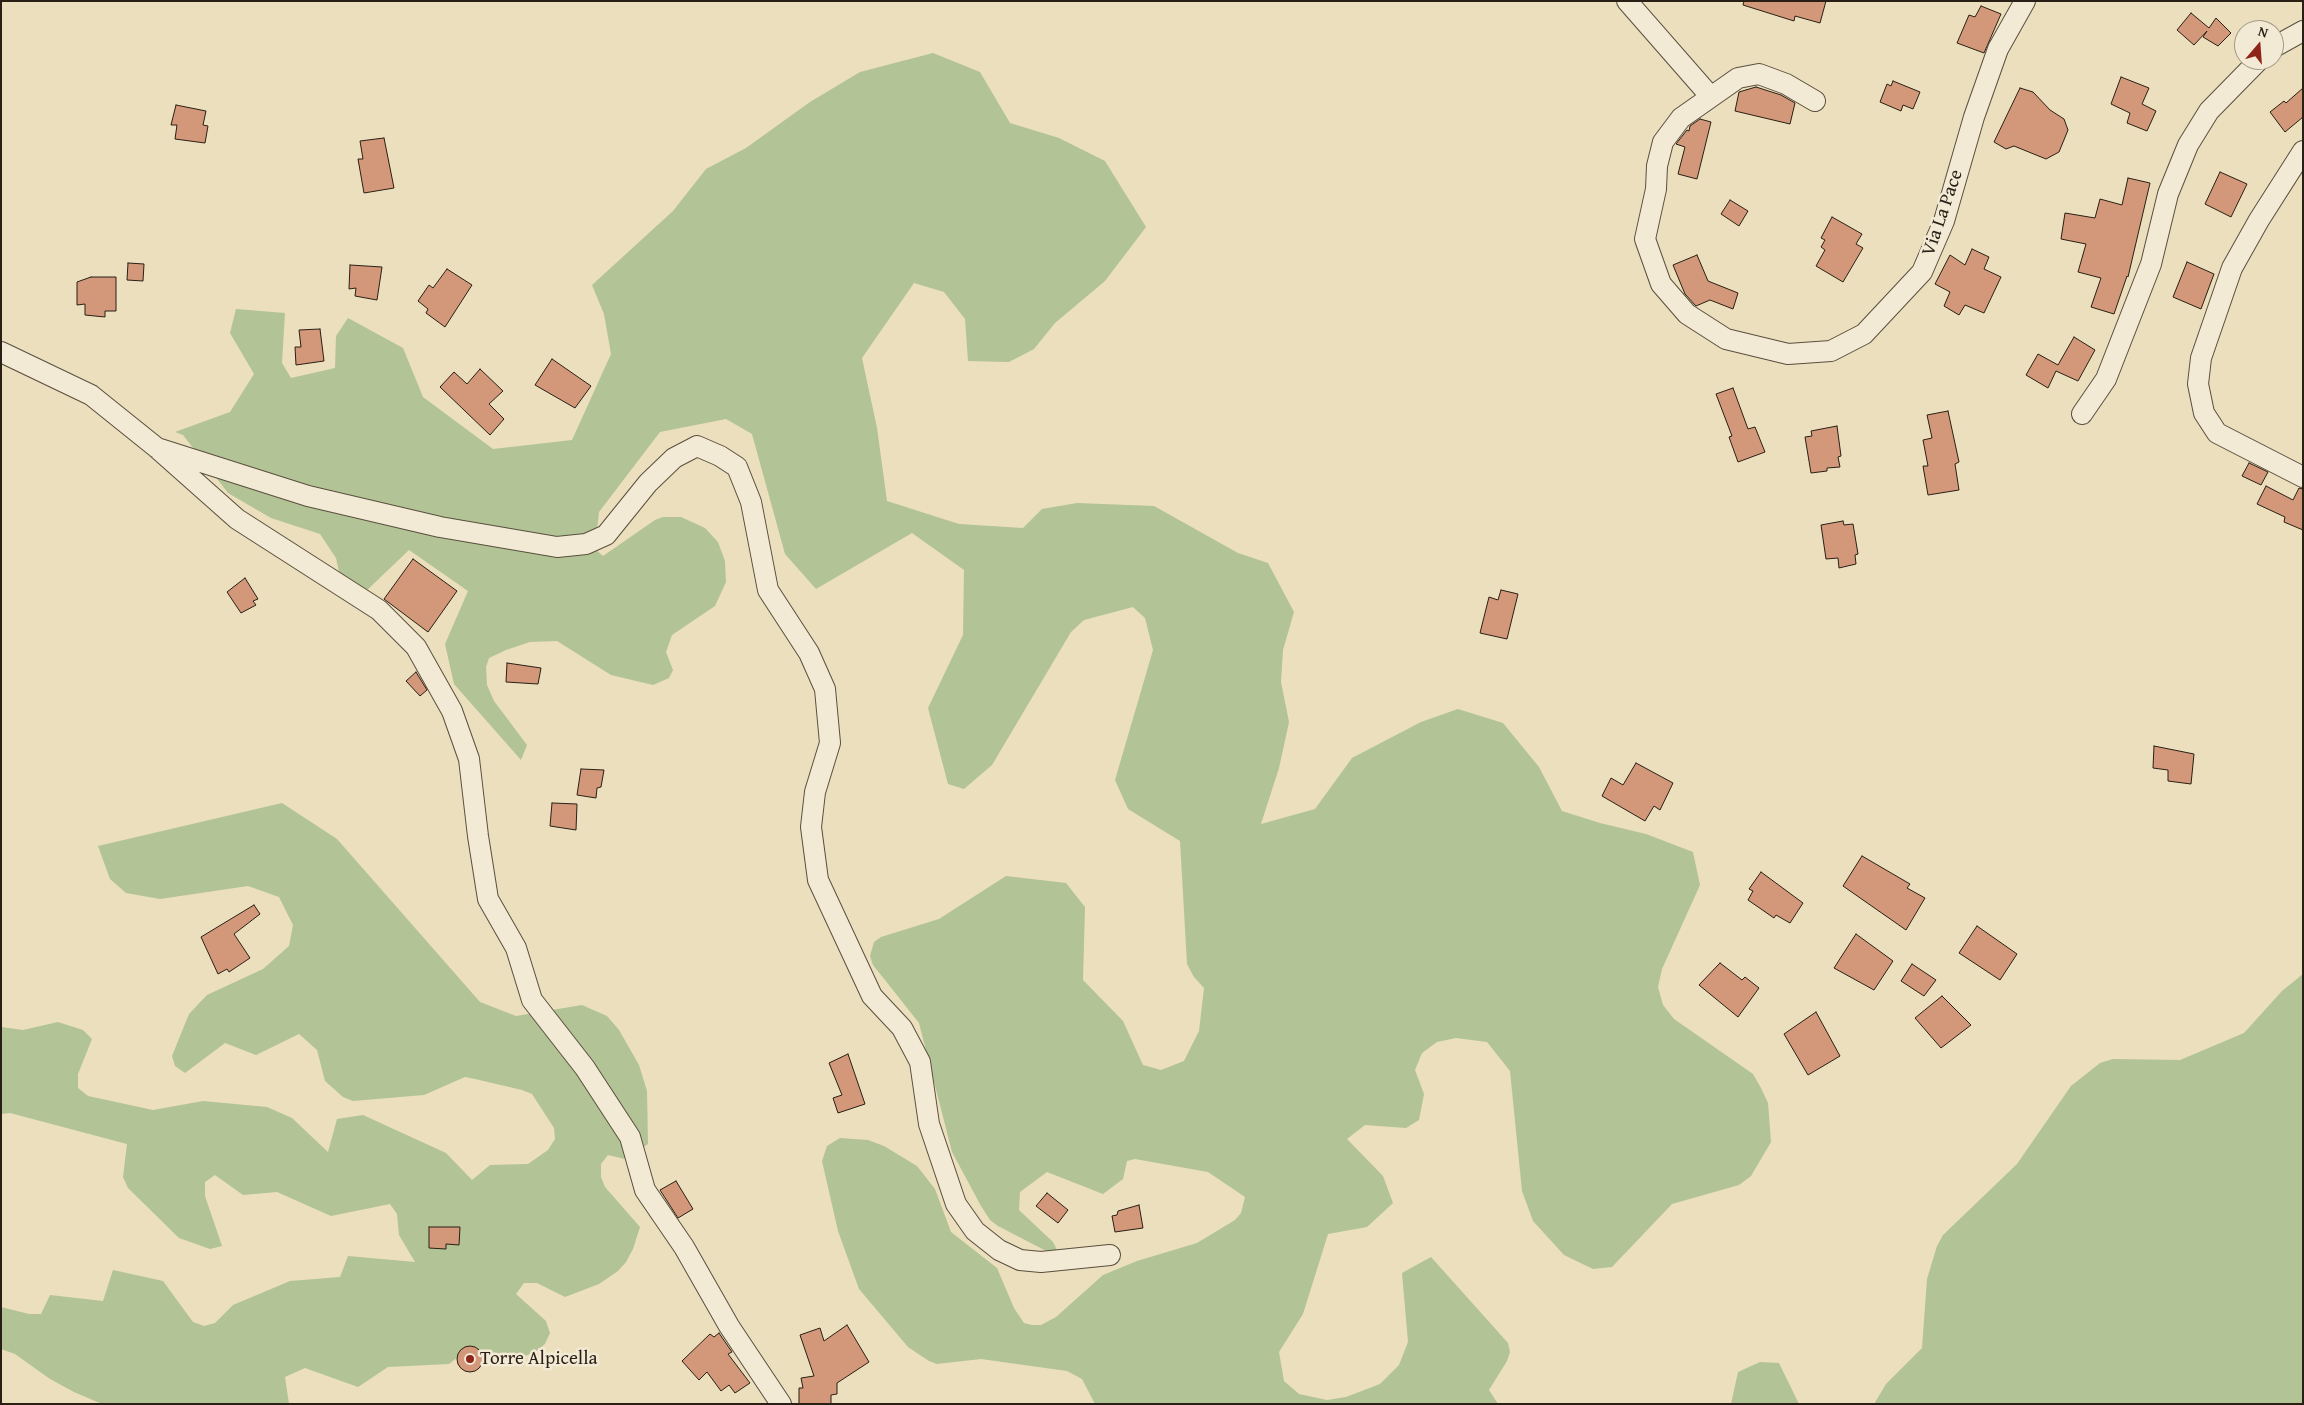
<!DOCTYPE html>
<html>
<head>
<meta charset="utf-8">
<style>
  body { margin:0 }
  #map { position:relative; width:2304px; height:1405px; overflow:hidden; background:#ebdfbd; font-family:"Gentium Book Plus",serif }
  canvas { display:block }
  .frame { position:absolute; inset:0; border:2px solid #291f15; pointer-events:none }
  .north { position:absolute; left:2234px; top:20px; width:50px; height:50px; box-sizing:border-box; background:#f2ead4; border:1px solid #a29988; border-radius:50%; rotate:18deg; font-size:14px; font-weight:700; line-height:20px; text-align:center; color:#291f15 }
  .north::after { content:''; display:block; margin:auto; width:18px; height:22px; background:#8f2418; clip-path:polygon(50% 0,100% 100%,50% 72%,0 100%) }
</style>
</head>
<body>
<div id="map">
<canvas width="2304" height="1405"></canvas>
<div class="frame"></div>
<div class="north">N</div>
</div>
<script>
const c = document.querySelector('canvas').getContext('2d');
c.lineJoin = 'round';
function fill(path, color) {
  c.fillStyle = color;
  c.fill(path, 'evenodd');
}
function shape(rows) {
  const path = new Path2D();
  for (const r of rows) {
    if (r.length === 3) {
      path.moveTo(r[0] + r[2], r[1]);
      path.arc(r[0], r[1], r[2], 0, 2 * Math.PI);
      continue;
    }
    path.moveTo(r[0], r[1]);
    for (let i = 2; i < r.length; i += 2) path.lineTo(r[i], r[i + 1]);
  }
  return path;
}
function strokePath(path, color, width, dash) {
  c.strokeStyle = color;
  c.lineWidth = width;
  c.lineCap = dash ? 'butt' : 'round';
  c.setLineDash(dash || []);
  c.stroke(path);
}
function write(font, color, halo, rows, align = 'center') {
  c.font = font + ' "Gentium Book Plus",serif';
  c.lineWidth = 5;
  c.setLineDash([]);
  c.textBaseline = 'middle';
  c.strokeStyle = halo;
  c.fillStyle = color;
  for (const [text, x, y, turn = 0] of rows) {
    c.save();
    c.translate(x, y);
    c.rotate((+turn || 0) * Math.PI / 180);
    c.textAlign = isNaN(turn) ? turn : align;
    if (halo) c.strokeText(text, 0, 0);
    c.fillText(text, 0, 0);
    c.restore();
  }
}
const green = shape([
  [933,53,980,72,1010,123,1059,138,1105,161,1146,227,1105,281,1055,323,1034,349,1009,362,968,361,965,319,944,292,914,283,862,358,877,428,887,501,959,524,1023,528,1042,509,1077,503,1154,506,1238,553,1268,563,1294,612,1283,650,1281,682,1289,722,1279,768,1261,824,1315,809,1352,758,1421,722,1458,709,1503,723,1539,767,1562,811,1600,823,1646,834,1693,852,1700,885,1662,969,1658,987,1663,1005,1674,1019,1753,1074,1761,1088,1768,1103,1771,1142,1751,1176,1739,1185,1672,1204,1612,1267,1593,1269,1564,1255,1533,1221,1522,1191,1510,1071,1487,1042,1456,1038,1437,1042,1422,1053,1415,1070,1424,1094,1419,1120,1406,1128,1365,1125,1347,1139,1383,1176,1393,1203,1367,1227,1328,1234,1303,1314,1279,1352,1284,1381,1299,1394,1327,1400,1346,1397,1380,1384,1399,1365,1408,1342,1402,1273,1431,1257,1508,1343,1510,1352,1507,1361,1489,1390,1498,1404,1095,1404,1082,1379,1067,1371,981,1359,937,1364,929,1361,908,1347,859,1289,838,1231,822,1161,827,1146,840,1138,868,1140,884,1146,917,1166,935,1189,951,1232,997,1268,1014,1308,1024,1323,1032,1325,1041,1325,1056,1317,1103,1275,1137,1261,1197,1243,1235,1220,1241,1213,1245,1197,1208,1172,1135,1159,1127,1161,1123,1179,1103,1194,1047,1172,1020,1192,1019,1210,1053,1242,1057,1250,1050,1253,998,1226,990,1220,981,1206,952,1152,919,1023,873,965,870,956,874,942,881,937,939,919,1006,876,1066,883,1085,907,1083,980,1123,1021,1143,1065,1161,1070,1184,1061,1199,1031,1204,988,1194,977,1187,964,1180,841,1128,809,1115,780,1153,650,1145,618,1133,607,1084,620,1071,632,992,765,964,789,948,784,928,708,963,635,964,570,912,533,816,589,785,554,752,434,726,419,660,432,599,512,595,549,603,556,655,520,663,517,681,517,705,528,718,542,725,561,726,582,715,606,672,635,666,652,673,670,669,678,653,685,611,675,557,641,530,642,506,650,489,658,486,667,487,685,494,701,527,745,521,760,454,684,445,644,468,591,409,550,365,592,339,572,336,558,320,534,271,518,228,493,183,435,175,432,230,412,254,374,230,333,236,309,285,313,282,363,291,378,335,368,336,336,348,318,403,348,423,397,493,449,572,440,611,354,604,314,592,285,673,211,706,169,746,148,810,102,860,72],
  [282,803,337,839,480,1002,516,1016,582,1005,607,1016,619,1030,639,1065,647,1091,648,1144,625,1159,608,1155,601,1164,601,1177,605,1187,640,1227,633,1249,626,1262,618,1271,599,1284,565,1297,537,1283,524,1283,516,1294,546,1321,550,1333,545,1344,534,1353,524,1356,467,1350,449,1364,388,1367,358,1387,305,1368,285,1377,289,1404,102,1404,74,1392,50,1379,15,1354,1,1349,1,1307,29,1314,41,1314,50,1295,103,1301,113,1270,163,1281,193,1322,204,1326,215,1323,233,1305,290,1281,340,1277,348,1256,415,1262,399,1235,397,1214,390,1204,331,1216,277,1192,243,1195,215,1175,205,1182,205,1196,222,1246,210,1249,179,1238,128,1188,123,1177,127,1144,10,1113,1,1114,1,1027,23,1030,58,1022,83,1030,92,1039,78,1074,78,1088,88,1096,153,1110,203,1101,267,1107,292,1118,328,1152,337,1119,363,1115,446,1153,472,1180,490,1165,528,1164,548,1150,555,1139,554,1128,532,1094,522,1090,475,1079,465,1077,424,1095,353,1101,343,1097,325,1081,317,1050,299,1034,256,1055,225,1043,185,1073,175,1066,172,1056,189,1014,207,995,263,969,289,946,293,925,279,897,248,886,160,899,126,893,110,879,98,846],
  [2303,974,2303,1404,1874,1404,1886,1384,1922,1348,1927,1279,1937,1246,1943,1235,2017,1164,2071,1086,2100,1063,2113,1059,2180,1060,2244,1033,2282,991],
  [1760,1362,1779,1363,1799,1404,1731,1404,1738,1372]
]);
const building = shape([
  [1744,1,1826,1,1820,23,1795,16,1794,21,1743,5,1744,1],
  [1981,6,2001,14,1984,53,1957,43,1969,15,1975,17,1981,6],
  [2191,13,2209,28,2216,18,2231,33,2218,46,2203,37,2207,31,2194,45,2177,30,2191,13],
  [2121,77,2149,88,2142,104,2156,111,2147,131,2127,123,2130,113,2111,104,2121,77],
  [1893,81,1920,92,1913,109,1903,105,1901,111,1880,102,1887,84,1891,86,1893,81],
  [1756,87,1781,95,1795,103,1790,124,1735,111,1739,92,1756,87],
  [2020,88,2033,92,2050,110,2064,119,2068,130,2059,152,2046,159,2014,146,2006,149,1994,142,2020,88],
  [2303,88,2303,117,2285,132,2270,112,2284,101,2286,103,2303,88],
  [176,105,206,111,203,125,208,126,205,143,175,139,177,125,171,125,176,105],
  [1700,119,1711,122,1697,179,1678,174,1685,147,1676,144,1687,130,1689,131,1690,126,1700,119],
  [384,138,394,188,364,193,358,159,363,159,360,141,384,138],
  [2220,172,2247,184,2231,217,2205,204,2220,172],
  [2128,178,2150,183,2128,277,2127,276,2114,314,2091,307,2101,278,2078,272,2086,244,2061,239,2065,213,2095,218,2100,199,2122,205,2128,178],
  [1730,200,1748,211,1739,226,1721,214,1730,200],
  [1832,217,1862,234,1856,244,1863,248,1843,282,1816,266,1825,250,1821,247,1825,240,1821,238,1832,217],
  [1972,249,1989,257,1984,269,2001,277,1984,313,1965,305,1959,315,1944,306,1950,292,1935,284,1950,255,1965,265,1972,249],
  [1697,255,1708,281,1738,293,1733,309,1710,300,1696,306,1685,294,1673,265,1697,255],
  [2187,262,2214,274,2201,309,2173,297,2187,262],
  [128,263,144,264,143,281,127,280,128,263],
  [350,265,382,267,377,300,355,296,356,288,349,289,350,265],
  [447,269,472,285,445,327,426,313,428,309,418,301,429,285,433,288,447,269],
  [91,277,116,277,116,311,105,311,105,317,85,315,85,304,77,305,77,282,91,277],
  [320,329,324,361,296,365,295,347,301,347,299,330,320,329],
  [2074,337,2095,350,2078,381,2056,371,2048,388,2026,375,2038,354,2058,365,2074,337],
  [552,359,591,386,575,408,535,385,552,359],
  [480,369,503,391,489,404,504,419,490,435,440,387,454,372,467,384,480,369],
  [1733,388,1748,429,1755,427,1765,452,1738,462,1729,437,1732,436,1716,394,1733,388],
  [1948,411,1959,462,1955,464,1959,490,1928,495,1923,466,1928,466,1923,440,1932,438,1927,415,1948,411],
  [1837,426,1841,456,1838,457,1840,467,1827,468,1827,471,1811,473,1805,437,1812,436,1811,431,1837,426],
  [2249,463,2268,472,2261,485,2242,476,2249,463],
  [2266,486,2293,500,2299,488,2303,489,2303,530,2284,522,2285,517,2257,504,2266,486],
  [1843,521,1844,525,1853,524,1858,554,1855,555,1856,564,1839,568,1838,558,1826,559,1821,525,1843,521],
  [413,559,457,591,428,632,384,599,413,559],
  [245,578,258,599,253,601,256,605,241,613,227,592,245,578],
  [1501,590,1518,594,1507,639,1480,633,1489,597,1498,600,1501,590],
  [507,663,541,668,538,684,506,682,507,663],
  [416,672,427,690,420,696,406,681,416,672],
  [2154,746,2194,754,2191,784,2168,781,2168,770,2153,768,2154,746],
  [1636,763,1673,783,1660,810,1654,806,1645,821,1602,796,1611,778,1623,785,1636,763],
  [581,769,604,770,601,787,597,788,596,798,577,795,581,769],
  [552,803,577,804,576,830,550,826,552,803],
  [1862,856,1910,884,1907,888,1925,898,1906,930,1843,886,1862,856],
  [1761,872,1803,903,1790,923,1776,915,1774,918,1748,900,1753,891,1749,889,1761,872],
  [254,905,260,914,234,934,250,958,229,972,227,969,218,974,201,937,254,905],
  [1977,926,2017,954,2000,980,1959,953,1977,926],
  [1856,934,1893,961,1874,990,1834,968,1856,934],
  [1720,963,1742,980,1745,977,1759,988,1738,1017,1699,985,1720,963],
  [1912,964,1936,980,1924,996,1901,981,1912,964],
  [1942,996,1971,1025,1941,1048,1915,1018,1942,996],
  [1816,1012,1840,1056,1808,1075,1784,1034,1816,1012],
  [848,1054,865,1104,838,1113,833,1098,842,1095,829,1063,848,1054],
  [676,1181,693,1209,678,1218,660,1190,676,1181],
  [1047,1193,1068,1210,1058,1223,1036,1206,1047,1193],
  [1139,1205,1143,1228,1115,1232,1112,1216,1117,1215,1118,1211,1139,1205],
  [429,1227,460,1227,459,1245,446,1244,446,1249,429,1248,429,1227],
  [847,1325,869,1362,837,1383,837,1394,831,1395,831,1404,799,1404,799,1388,803,1388,801,1378,814,1376,800,1335,820,1328,824,1341,847,1325],
  [719,1333,732,1352,728,1354,750,1383,735,1393,729,1385,721,1391,707,1372,699,1380,682,1361,710,1334,714,1337,719,1333],
  [470,1359,13]
]);
const minor = shape([
  [1627,1,1711,97],
  [2274,47,2303,31],
  [1815,101,1786,84,1759,74,1738,78,1681,118,1663,142,1657,166,1656,189,1645,239,1661,284,1687,314,1726,339,1788,354,1831,351,1864,334,1922,272,1944,221,1974,117,1998,49,2025,1],
  [2303,151,2259,220,2232,268,2201,358,2198,384,2204,413,2217,433,2303,477],
  [1,352,91,395,157,448,237,519,379,610,416,647,452,711,469,759,478,836,488,899,516,948,532,1000,585,1068,630,1137,645,1190,684,1247,729,1326,781,1404],
  [2082,414,2106,379,2151,264,2168,194,2188,145,2209,111,2259,60],
  [157,448,308,496,440,527,557,547,586,544,606,535,648,483,674,458,697,446,720,456,737,467,751,502,768,590,809,653,825,689,830,743,815,792,811,827,818,880,872,996,902,1028,920,1062,929,1124,956,1204,975,1231,999,1250,1020,1260,1041,1262,1110,1255]
]);
const markers = [
  [470,1359,5,"#8f2418"]
];
const streetNames = [
  ["Via La Pace",1943,213,-71]
];
const poiNames = [
  ["Torre Alpicella",480,1359]
];
fill(green, '#b2c395');
fill(building, '#d29879');
strokePath(building, '#291f15', 1);
strokePath(minor, '#5a4f3f', 22);
strokePath(minor, '#f2ead4', 20);
for (const [x, y, r, color] of markers) {
  const dot = new Path2D();
  dot.arc(x, y, r, 0, 2 * Math.PI);
  c.fillStyle = color;
  c.fill(dot);
  strokePath(dot, '#f2ead4', 2);
}
write('19px', '#291f15', '#f2ead4', streetNames);
write('19px', '#291f15', '#f2ead4', poiNames, 'left');
</script>
</body>
</html>
